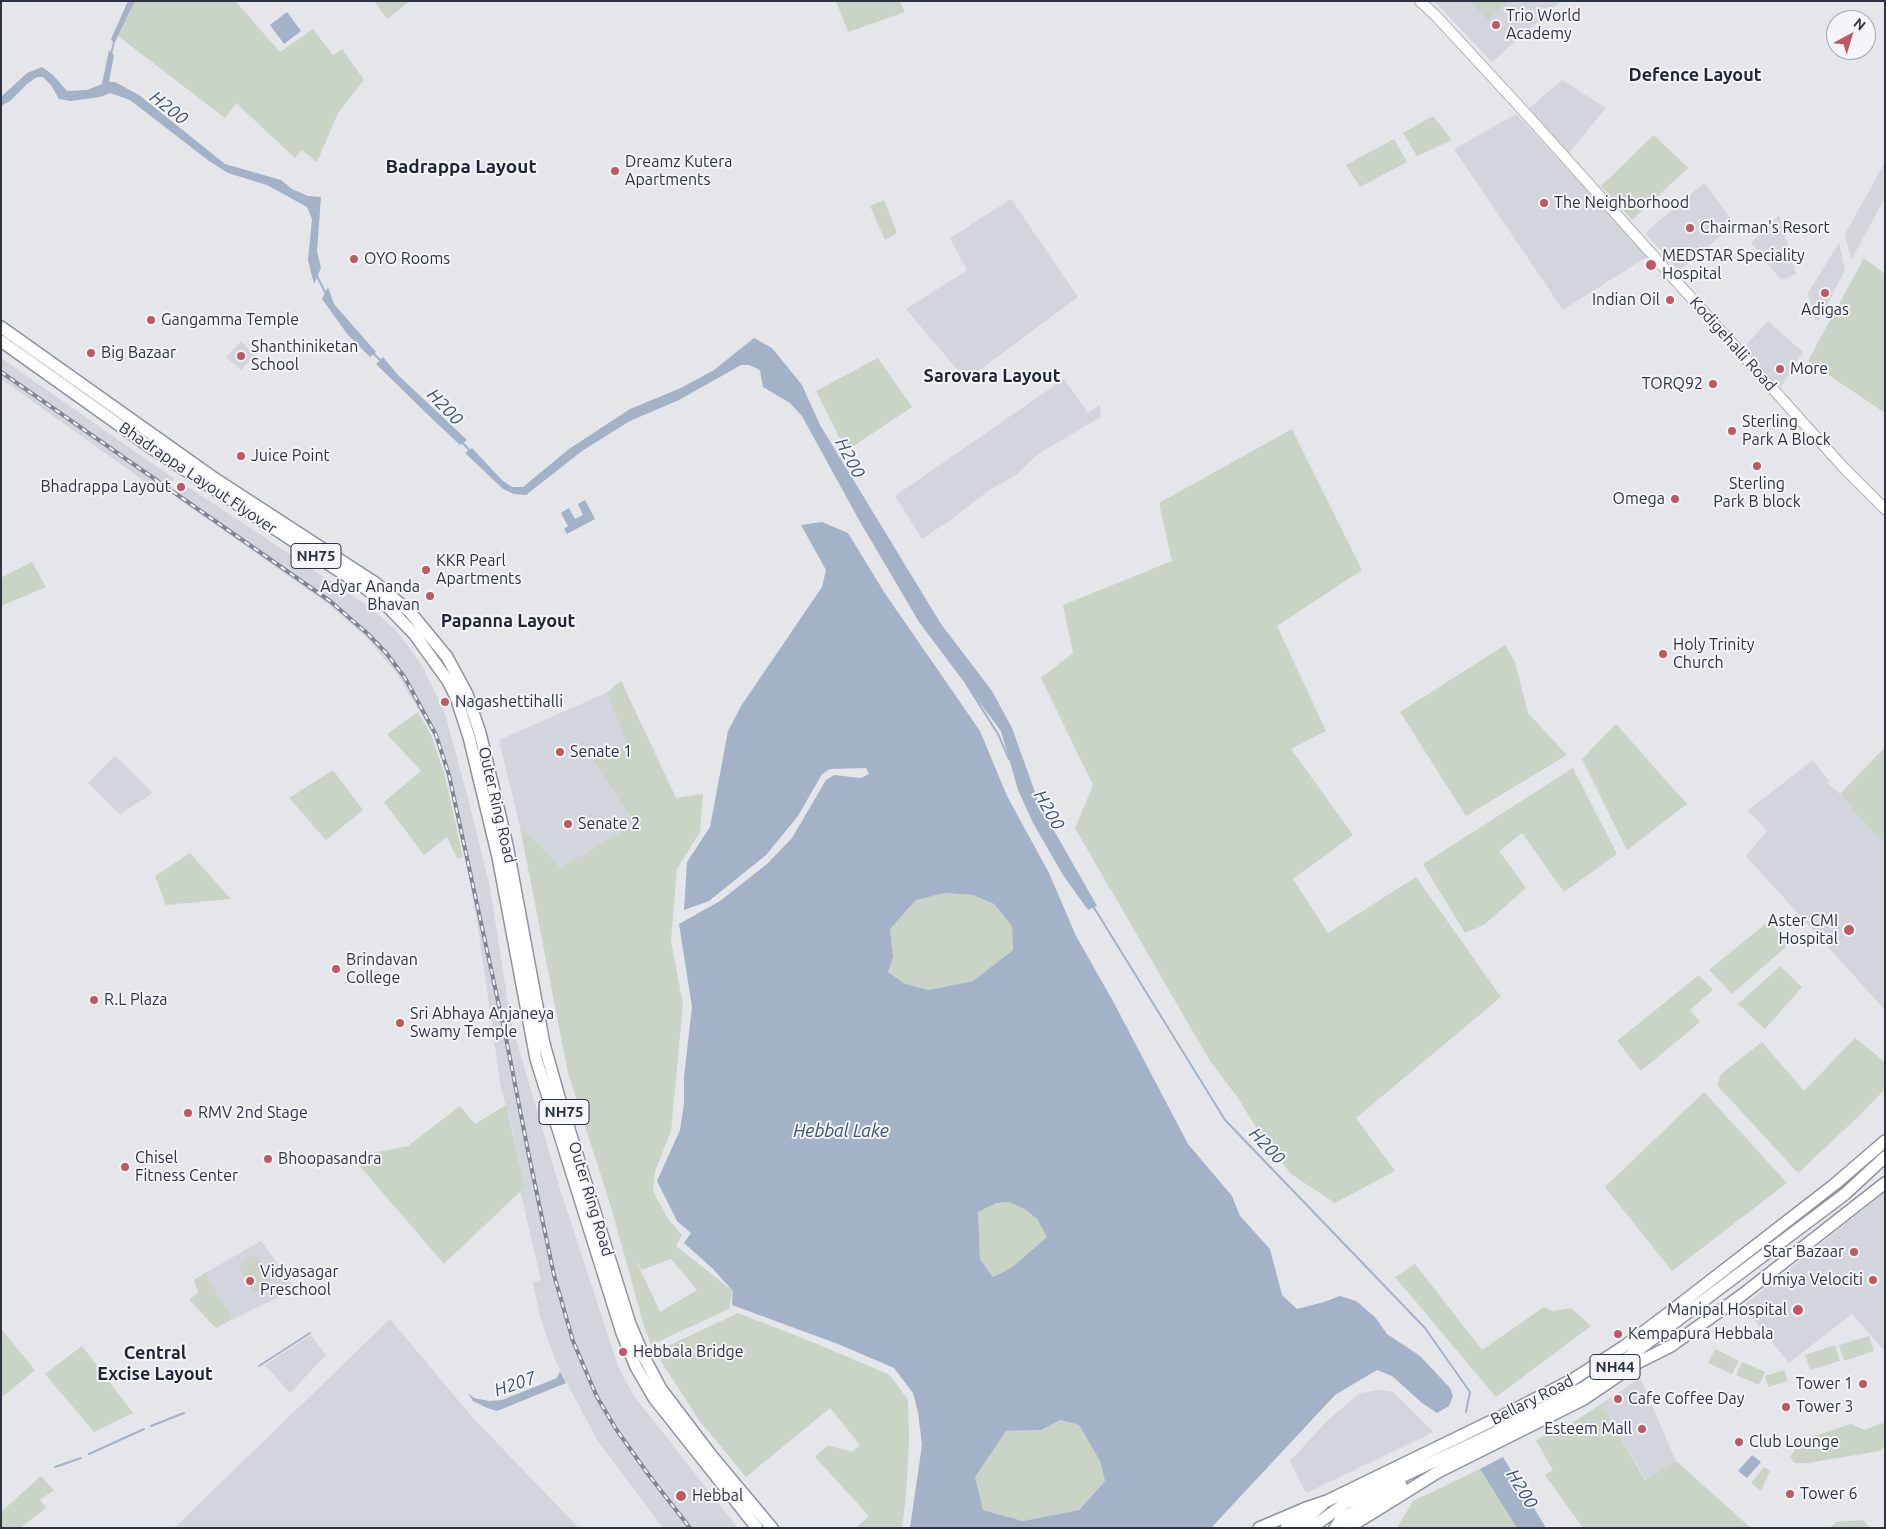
<!DOCTYPE html>
<html>
<head>
<meta charset="utf-8">
<style>
  body { margin:0 }
  #map { position:relative; width:1886px; height:1529px; overflow:hidden; background:#e4e6ea; font-family:Ubuntu,sans-serif }
  canvas { display:block }
  .frame { position:absolute; inset:0; border:2px solid #2d3341; pointer-events:none }
  .north { position:absolute; left:1826px; top:10px; width:50px; height:50px; box-sizing:border-box; background:#f3f5f8; border:1px solid #a4a7af; border-radius:50%; rotate:39deg; font-size:14px; font-weight:700; line-height:20px; text-align:center; color:#2d3341 }
  .north::after { content:''; display:block; margin:auto; width:18px; height:22px; background:#c05862; clip-path:polygon(50% 0,100% 100%,50% 72%,0 100%) }
</style>
</head>
<body>
<div id="map">
<canvas width="1886" height="1529"></canvas>
<div class="frame"></div>
<div class="north">N</div>
</div>
<script>
const c = document.querySelector('canvas').getContext('2d');
c.lineJoin = 'round';
function fill(path, color) {
  c.fillStyle = color;
  c.fill(path, 'evenodd');
}
function shape(rows) {
  const path = new Path2D();
  for (const r of rows) {
    path.moveTo(r[0], r[1]);
    for (let i = 2; i < r.length; i += 2) path.lineTo(r[i], r[i + 1]);
  }
  return path;
}
function strokePath(path, color, width, dash) {
  c.strokeStyle = color;
  c.lineWidth = width;
  c.lineCap = dash ? 'butt' : 'round';
  c.setLineDash(dash || []);
  c.stroke(path);
}
function write(font, color, halo, rows, align = 'center') {
  c.font = font + ' Ubuntu,sans-serif';
  c.lineWidth = 4;
  c.setLineDash([]);
  c.textBaseline = 'middle';
  c.strokeStyle = halo;
  c.fillStyle = color;
  for (const [text, x, y, turn = 0] of rows) {
    c.save();
    c.translate(x, y);
    c.rotate((+turn || 0) * Math.PI / 180);
    c.textAlign = isNaN(turn) ? turn : align;
    if (halo) c.strokeText(text, 0, 0);
    c.fillText(text, 0, 0);
    c.restore();
  }
}
const built = shape([
  [1434,1,1561,1,1492,62],
  [1562,80,1606,108,1569,153,1528,109],
  [1516,114,1648,256,1563,310,1454,149],
  [1885,162,1885,198,1851,260,1845,234],
  [1704,183,1735,224,1679,271,1645,233],
  [1011,199,1078,297,966,380,906,309,967,270,950,238],
  [1779,215,1796,274,1781,280,1751,243],
  [1839,243,1845,270,1819,320,1815,320,1808,293],
  [1768,321,1803,352,1781,387,1744,347],
  [241,341,255,355,241,370,226,357],
  [1,358,137,453,175,479,157,490,1,379],
  [1064,379,1088,413,1100,405,1101,417,1038,454,1017,474,988,491,949,521,922,539,895,496],
  [188,487,368,606,397,631,421,664,444,710,469,802,490,888,511,1022,560,1189,618,1366,634,1396,738,1528,663,1528,597,1440,556,1362,540,1317,533,1282,541,1280,520,1190,525,1187,512,1127,501,1089,479,935,466,859,447,776,434,736,397,674,366,637,328,604,174,496,181,489,184,491],
  [621,681,676,798,560,868,545,850,520,827,499,740,606,693],
  [115,755,153,793,120,814,88,783],
  [1813,760,1829,781,1827,783,1840,794,1873,832,1885,841,1885,1010,1746,856,1767,831,1748,810],
  [1885,1192,1885,1352,1852,1314,1789,1363,1743,1306],
  [261,1241,296,1289,233,1319,205,1273],
  [390,1319,473,1418,579,1528,174,1528],
  [311,1335,326,1355,290,1393,265,1365],
  [1640,1378,1676,1461,1646,1480,1601,1404],
  [1379,1390,1393,1392,1434,1432,1306,1493,1290,1461,1327,1421,1360,1393]
]);
const green = shape([
  [135,1,235,1,280,52,313,29,333,55,342,49,364,80,338,113,317,162,302,150,295,158,236,103,225,118,118,36],
  [374,1,410,1,387,19],
  [836,1,899,1,905,12,848,32],
  [1469,1,1507,1,1488,20],
  [1433,116,1452,140,1417,156,1403,133],
  [1654,135,1688,168,1632,220,1601,186],
  [1394,139,1407,162,1360,187,1346,165],
  [884,200,897,233,885,240,870,206],
  [1864,258,1885,274,1885,413,1808,361],
  [878,358,912,407,846,451,816,391],
  [1292,429,1362,570,1277,626,1326,731,1291,749,1353,835,1293,879,1328,933,1416,877,1501,997,1356,1118,1395,1171,1335,1203,1291,1174,1260,1134,1238,1098,1210,1061,1075,828,1093,785,1041,678,1073,653,1063,605,1172,561,1159,503],
  [32,562,46,587,1,606,1,578],
  [1505,645,1515,662,1528,713,1567,755,1466,816,1400,712],
  [621,681,676,798,703,794,700,832,677,869,671,941,683,1004,671,1131,655,1171,653,1191,668,1219,682,1235,676,1246,733,1291,729,1309,651,1345,643,1323,611,1207,568,1073,520,827,545,850,560,868,635,823,593,760,628,746,607,693],
  [635,1258,642,1270,671,1259,697,1290,660,1312],
  [418,712,432,737,445,776,463,857,457,858,447,837,424,855,384,802,421,771,387,734],
  [1616,724,1687,804,1627,850,1582,759],
  [1885,747,1885,841,1873,833,1840,794],
  [1573,768,1617,854,1564,892,1522,833,1499,851,1526,888,1484,925,1465,933,1423,864],
  [333,770,363,810,326,840,289,798],
  [190,853,231,899,166,905,155,876],
  [945,893,973,895,994,904,1012,926,1013,950,973,981,929,990,905,985,888,972,893,957,890,929,916,900],
  [1769,921,1788,945,1732,994,1709,970],
  [1780,966,1802,987,1765,1029,1738,1004],
  [1699,975,1713,990,1690,1010,1700,1022,1641,1071,1617,1041],
  [1855,1038,1885,1062,1885,1089,1860,1115,1798,1173,1717,1085,1721,1074,1762,1042,1804,1091],
  [1704,1092,1787,1183,1672,1271,1605,1187],
  [506,1105,525,1187,444,1264,352,1157,408,1146,460,1106,475,1124],
  [1009,1202,1026,1210,1037,1219,1047,1237,1011,1268,993,1277,980,1259,978,1212,996,1203],
  [255,1255,271,1283,254,1293,238,1265],
  [1415,1264,1482,1350,1544,1307,1553,1311,1571,1308,1591,1326,1496,1397,1395,1277],
  [205,1273,233,1319,216,1328,189,1300,198,1293,194,1280],
  [738,1313,815,1343,890,1375,908,1400,909,1442,906,1495,902,1528,856,1528,869,1516,815,1457,828,1445,852,1452,860,1445,830,1408,746,1477,699,1420,655,1352],
  [1,1329,35,1370,1,1398],
  [1869,1336,1874,1351,1844,1361,1839,1345],
  [1835,1345,1840,1361,1810,1370,1805,1355],
  [82,1346,133,1413,94,1432,45,1374],
  [1715,1349,1739,1361,1732,1374,1708,1363],
  [1742,1362,1765,1372,1759,1385,1736,1375],
  [1784,1370,1788,1381,1768,1387,1765,1376],
  [1601,1404,1645,1480,1676,1461,1751,1528,1583,1528,1545,1475,1553,1470,1536,1440,1577,1420],
  [1060,1420,1079,1425,1100,1461,1105,1481,1079,1510,1023,1521,983,1510,974,1477,1006,1431,1041,1430],
  [1883,1423,1885,1425,1885,1446,1880,1451,1808,1463,1795,1463,1790,1457,1796,1448,1797,1442,1851,1424,1864,1430],
  [1764,1467,1770,1471,1761,1491,1751,1483],
  [1480,1469,1517,1528,1397,1528,1413,1501],
  [41,1476,54,1490,40,1500,46,1508,20,1528,1,1528,1,1512],
  [1863,1520,1870,1528,1830,1528,1836,1522]
]);
const water = shape([
  [128,1,135,1,114,44,111,39],
  [287,12,301,31,284,44,270,25],
  [109,50,114,55,109,82,115,82,139,95,225,164,281,180,292,189,308,196,321,197,317,251,321,268,314,284,308,260,312,219,307,207,267,185,228,173,209,161,130,100,110,93,100,97,71,101,59,99,51,85,43,77,37,77,27,84,10,101,1,106,1,97,27,73,42,67,53,75,67,91,87,90,102,84],
  [328,287,334,304,376,352,370,357,348,335,322,299],
  [754,338,772,348,802,385,820,425,941,624,992,691,1012,728,1040,806,1097,906,1088,910,1063,875,1033,823,1018,790,1001,731,919,622,859,520,802,416,790,403,763,387,760,371,758,369,749,365,741,365,679,400,630,421,582,451,526,495,514,494,503,489,465,453,472,448,503,481,512,487,523,487,569,449,630,409,681,388,714,370],
  [383,357,398,375,467,440,460,445,426,413,376,364],
  [585,500,595,519,567,534,564,529,568,526,561,513,569,508,575,519,583,515,578,504],
  [822,522,848,533,884,592,980,731,1007,796,1049,873,1076,936,1114,1003,1188,1144,1232,1196,1240,1216,1270,1249,1282,1295,1297,1309,1324,1302,1340,1296,1356,1301,1375,1317,1387,1334,1420,1356,1450,1388,1453,1396,1449,1406,1437,1413,1422,1403,1392,1376,1377,1370,1335,1395,1211,1528,910,1528,922,1445,918,1412,913,1393,894,1368,838,1344,732,1305,733,1291,712,1268,684,1243,691,1233,677,1221,657,1181,680,1130,684,1104,684,1077,692,1007,679,924,720,901,767,864,792,838,826,780,834,775,861,778,869,774,866,768,830,769,822,774,798,816,766,855,709,901,684,910,687,862,710,827,728,731,741,706,822,587,826,570,801,525],
  [945,893,973,895,994,904,1012,926,1013,950,973,981,929,990,905,984,888,972,893,957,890,929,916,900],
  [1009,1202,1026,1210,1037,1219,1047,1237,1011,1268,993,1277,980,1259,978,1212,996,1203],
  [1060,1420,1079,1425,1100,1461,1105,1481,1079,1510,1023,1521,983,1510,975,1477,1006,1431,1041,1430],
  [560,1371,566,1383,497,1411,487,1408,473,1401,468,1393,474,1398,489,1401,502,1400,557,1378],
  [1752,1455,1761,1462,1747,1478,1738,1471],
  [1503,1457,1546,1528,1517,1528,1480,1469]
]);
const stream = shape([
  [111,54,114,42],
  [317,276,326,294],
  [372,352,381,361],
  [462,442,471,452],
  [967,685,998,734,1009,759],
  [1093,906,1225,1120,1425,1328,1470,1392,1466,1412],
  [259,1366,310,1333],
  [151,1426,184,1413],
  [89,1454,144,1429],
  [55,1467,81,1458]
]);
const secondary = shape([
  [1420,1,1435,15,1519,106,1843,467,1885,509]
]);
const trunk = shape([
  [1,327,211,476,374,582,410,612,447,657,467,694,480,733,507,845,544,1044,559,1097,630,1324,644,1357,661,1389,711,1455,772,1528],
  [1,341,150,447,368,590,390,609,415,635,448,681,456,697,469,737,498,857,536,1059,622,1333,636,1367,654,1398,757,1528],
  [1259,1528,1306,1508,1327,1501,1510,1412,1572,1380,1626,1345,1670,1312,1835,1184,1885,1141],
  [1286,1528,1299,1514],
  [1296,1528,1323,1504],
  [1311,1528,1346,1503,1488,1436,1583,1388,1630,1356,1845,1194,1885,1157],
  [1335,1528,1341,1519,1401,1485],
  [1343,1528,1348,1528,1438,1472,1584,1399,1637,1363,1671,1346,1742,1295,1885,1183]
]);
const rail = shape([
  [1,372,330,601,368,634,387,654,405,678,436,735,449,775,506,1038,529,1156,554,1275,573,1341,597,1397,616,1429,648,1474,690,1528]
]);
const markers = [
  [1496,25,5,"#c05862"],
  [615,171,5,"#c05862"],
  [1544,203,5,"#c05862"],
  [1690,228,5,"#c05862"],
  [354,259,5,"#c05862"],
  [1651,265,6,"#c05862"],
  [1825,293,5,"#c05862"],
  [1670,300,5,"#c05862"],
  [151,320,5,"#c05862"],
  [91,353,5,"#c05862"],
  [241,356,5,"#c05862"],
  [1780,369,5,"#c05862"],
  [1713,384,5,"#c05862"],
  [1732,431,5,"#c05862"],
  [241,456,5,"#c05862"],
  [1757,466,5,"#c05862"],
  [181,487,5,"#c05862"],
  [1675,499,5,"#c05862"],
  [426,570,5,"#c05862"],
  [430,596,5,"#c05862"],
  [1663,654,5,"#c05862"],
  [445,702,5,"#c05862"],
  [560,752,5,"#c05862"],
  [568,824,5,"#c05862"],
  [1849,930,6,"#c05862"],
  [336,969,5,"#c05862"],
  [94,1000,5,"#c05862"],
  [400,1023,5,"#c05862"],
  [188,1113,5,"#c05862"],
  [268,1159,5,"#c05862"],
  [125,1167,5,"#c05862"],
  [1854,1252,5,"#c05862"],
  [1873,1280,5,"#c05862"],
  [250,1281,5,"#c05862"],
  [1798,1310,6,"#c05862"],
  [1618,1334,5,"#c05862"],
  [623,1352,5,"#c05862"],
  [1863,1384,5,"#c05862"],
  [1618,1399,5,"#c05862"],
  [1786,1407,5,"#c05862"],
  [1642,1429,5,"#c05862"],
  [1739,1442,5,"#c05862"],
  [1790,1494,5,"#c05862"],
  [681,1496,6,"#c05862"]
];
const shields = [
  [316,556,50],
  [564,1112,50],
  [1615,1367,50]
];
const shieldNames = [
  ["NH75",316,556],
  ["NH75",564,1112],
  ["NH44",1615,1367]
];
const poiNames = [
  ["Trio World",1506,16],
  ["Academy",1506,34],
  ["Dreamz Kutera",625,162],
  ["Apartments",625,180],
  ["The Neighborhood",1554,203],
  ["Chairman's Resort",1700,228],
  ["MEDSTAR Speciality",1662,256],
  ["Hospital",1662,274],
  ["OYO Rooms",364,259],
  ["Indian Oil",1660,300,"right"],
  ["Adigas",1825,310,"center"],
  ["Gangamma Temple",161,320],
  ["Shanthiniketan",251,347],
  ["School",251,365],
  ["Big Bazaar",101,353],
  ["More",1790,369],
  ["TORQ92",1703,384,"right"],
  ["Sterling",1742,422],
  ["Park A Block",1742,440],
  ["Juice Point",251,456],
  ["Sterling",1757,484,"center"],
  ["Park B block",1757,502,"center"],
  ["Bhadrappa Layout",171,487,"right"],
  ["Omega",1665,499,"right"],
  ["KKR Pearl",436,561],
  ["Apartments",436,579],
  ["Adyar Ananda",420,587,"right"],
  ["Bhavan",420,605,"right"],
  ["Holy Trinity",1673,645],
  ["Church",1673,663],
  ["Nagashettihalli",455,702],
  ["Senate 1",570,752],
  ["Senate 2",578,824],
  ["Aster CMI",1838,921,"right"],
  ["Hospital",1838,939,"right"],
  ["Brindavan",346,960],
  ["College",346,978],
  ["R.L Plaza",104,1000],
  ["Sri Abhaya Anjaneya",410,1014],
  ["Swamy Temple",410,1032],
  ["RMV 2nd Stage",198,1113],
  ["Chisel",135,1158],
  ["Fitness Center",135,1176],
  ["Bhoopasandra",278,1159],
  ["Star Bazaar",1844,1252,"right"],
  ["Vidyasagar",260,1272],
  ["Preschool",260,1290],
  ["Umiya Velociti",1863,1280,"right"],
  ["Manipal Hospital",1787,1310,"right"],
  ["Kempapura Hebbala",1628,1334],
  ["Hebbala Bridge",633,1352],
  ["Tower 1",1853,1384,"right"],
  ["Cafe Coffee Day",1628,1399],
  ["Tower 3",1796,1407],
  ["Esteem Mall",1632,1429,"right"],
  ["Club Lounge",1749,1442],
  ["Tower 6",1800,1494],
  ["Hebbal",692,1496]
];
const streetNames = [
  ["Kodigehalli Road",1733,344,48],
  ["Bhadrappa Layout Flyover",198,478,34],
  ["Outer Ring Road",497,805,77],
  ["Outer Ring Road",591,1199,73],
  ["Bellary Road",1532,1400,-27]
];
const neighbourhoodNames = [
  ["Defence Layout",1695,75],
  ["Sarovara Layout",992,376],
  ["Papanna Layout",508,621],
  ["Central",155,1353],
  ["Excise Layout",155,1374]
];
const waterNames = [
  ["H200",169,108,38],
  ["H200",445,407,46],
  ["H200",850,458,62],
  ["H200",1049,810,60],
  ["Hebbal Lake",841,1131],
  ["H200",1267,1146,46],
  ["H207",515,1384,-19],
  ["H200",1522,1489,58]
];
const quarterNames = [
  ["Badrappa Layout",461,167]
];
fill(built, '#d2d5dc');
fill(green, '#c9d3c6');
fill(water, '#a3b2c6');
strokePath(stream, '#a3b2c6', 2);
strokePath(secondary, '#a9adb4', 12);
strokePath(trunk, '#8d939f', 14);
strokePath(secondary, '#fff', 10);
strokePath(trunk, '#fff', 11);
strokePath(rail, '#7f8592', 4);
strokePath(rail, '#f3f5f8', 2, [5.5]);
for (const [x, y, r, color] of markers) {
  const dot = new Path2D();
  dot.arc(x, y, r, 0, 2 * Math.PI);
  c.fillStyle = color;
  c.fill(dot);
  strokePath(dot, '#f3f5f8', 2);
}
for (const [x, y, w] of shields) {
  const box = new Path2D();
  box.roundRect(x - w / 2, y - 12.5, w, 25, 4);
  c.fillStyle = '#f3f5f8';
  c.fill(box);
  strokePath(box, '#2d3341', 1);
}
write('bold 15px', '#2d3341', null, shieldNames);
write('16px', '#2d3341', '#f3f5f8', poiNames, 'left');
write('16px', '#2d3341', '#f3f5f8', streetNames);
write('bold 18px', '#1f2532', '#f3f5f8', neighbourhoodNames);
write('italic 18px', '#3c5070', '#f3f5f8', waterNames);
write('bold 19px', '#1f2532', '#f3f5f8', quarterNames);
</script>
</body>
</html>
